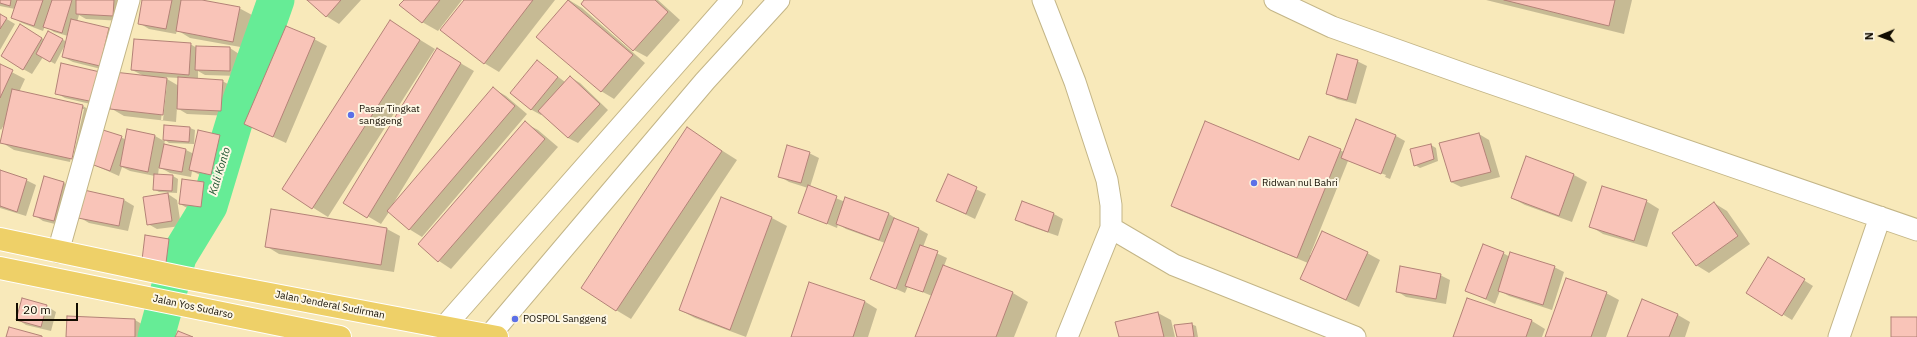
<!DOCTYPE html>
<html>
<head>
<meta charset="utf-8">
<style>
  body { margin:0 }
  #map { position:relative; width:1917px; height:337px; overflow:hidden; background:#f8e9ba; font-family:"IBM Plex Sans",sans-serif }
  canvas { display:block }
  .north { position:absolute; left:1861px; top:16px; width:40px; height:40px; -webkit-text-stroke:3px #fdf7e4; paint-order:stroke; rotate:269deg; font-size:11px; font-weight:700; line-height:16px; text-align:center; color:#120c00 }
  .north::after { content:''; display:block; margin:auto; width:14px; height:18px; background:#120c00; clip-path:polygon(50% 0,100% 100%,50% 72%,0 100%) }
  .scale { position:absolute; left:16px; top:303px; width:62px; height:18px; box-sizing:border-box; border:2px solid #120c00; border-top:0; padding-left:5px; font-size:12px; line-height:14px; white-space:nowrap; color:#120c00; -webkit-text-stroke:3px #fdf7e4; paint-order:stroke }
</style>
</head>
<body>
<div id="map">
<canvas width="1917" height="337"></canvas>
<div class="north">N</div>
<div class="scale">20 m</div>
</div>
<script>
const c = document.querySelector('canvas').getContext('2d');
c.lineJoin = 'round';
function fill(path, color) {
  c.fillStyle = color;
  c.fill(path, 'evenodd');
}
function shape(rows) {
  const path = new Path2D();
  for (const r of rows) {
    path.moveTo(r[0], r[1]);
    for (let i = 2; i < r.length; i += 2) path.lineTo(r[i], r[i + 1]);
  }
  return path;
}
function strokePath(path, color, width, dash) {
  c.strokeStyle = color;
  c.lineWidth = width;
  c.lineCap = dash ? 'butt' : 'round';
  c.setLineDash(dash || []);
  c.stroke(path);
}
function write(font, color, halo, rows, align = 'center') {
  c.font = font + ' "IBM Plex Sans",sans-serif';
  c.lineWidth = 4;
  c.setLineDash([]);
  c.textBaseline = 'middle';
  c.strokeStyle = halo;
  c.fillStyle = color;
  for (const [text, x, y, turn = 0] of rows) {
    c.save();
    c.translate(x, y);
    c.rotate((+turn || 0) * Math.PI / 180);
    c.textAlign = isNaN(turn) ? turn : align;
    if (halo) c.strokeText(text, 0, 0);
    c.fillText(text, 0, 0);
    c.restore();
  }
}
const shadow = shape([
  [0,0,123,0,123,21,86,19,79,15,77,22,108,29,118,35,109,71,73,62,63,57,65,45,55,64,43,57,32,74,23,69,20,26,45,40,49,32,67,42,68,36,54,32,45,26,43,31,22,23,12,17,15,9,0,6],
  [143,0,197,0,239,8,252,15,246,48,190,38,177,30,176,34,149,29,139,23],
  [308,0,361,0,339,24,326,16],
  [405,0,462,0,438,31,422,22],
  [465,0,555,0,499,72,484,63],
  [569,0,582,8,645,63,614,99,601,91,538,37],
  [586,0,658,0,680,20,647,57,634,50],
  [1486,0,1632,0,1624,34],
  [0,15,15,24,0,50],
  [391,22,435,49,328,217,283,189],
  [314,39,327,46,286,143,245,124],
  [190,44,197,48,230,48,239,54,239,76,205,75,198,71,198,79,222,81,232,86,230,116,187,114,177,108,176,122,124,116,112,109,144,76,132,70],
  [162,77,179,78,179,86,167,79],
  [165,83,167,83,163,120,161,120],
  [450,57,474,71,393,204,494,89,506,96,527,114,422,237,409,229,389,212,381,224,345,203],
  [537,61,565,82,570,77,580,83,608,110,578,143,568,138,542,114,541,115,532,110,511,93],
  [1357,61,1367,66,1356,104,1337,99,1328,94],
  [0,66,25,79,19,92,83,106,96,114,85,165,72,162,84,109,81,109,70,162,14,150,1,142,5,123,1,130,0,129],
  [100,73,103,107,65,98,56,93],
  [525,123,538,130,558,147,451,269,439,261],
  [165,126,190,128,195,130,194,144,169,143,165,140,164,145,186,150,194,154,220,136,229,141,220,180,200,175,192,171,191,177,170,173,159,167,158,175,173,176,178,179,177,193,159,192,154,189,155,176,130,171,122,167,119,176,92,164,121,137,126,140,155,136,164,141],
  [688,129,737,160,631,319,616,310],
  [1479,134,1489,140,1500,177,1461,187,1451,182],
  [1396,136,1405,141,1390,179,1385,177,1386,175,1348,161,1310,255,1367,253,1380,260,1359,307,1301,279,1308,263,1181,211,1172,206,1300,161,1309,137,1344,152],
  [1431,145,1436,148,1438,161,1420,168,1415,165],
  [809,153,819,158,810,187,845,202,889,214,898,220,919,229,928,234,923,247,947,258,944,266,1013,293,1028,302,1014,337,916,337,932,296,908,286,905,293,871,278,885,243,846,229,838,224,837,228,799,212,808,188,789,182,779,176],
  [1527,158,1574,175,1587,182,1572,222,1525,205,1512,198],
  [0,171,26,180,36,185,26,216,0,208],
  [949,176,986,194,975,219,937,201],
  [44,177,64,183,73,188,63,226,43,221,34,215],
  [183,180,204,183,214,188,210,212,189,209,180,204],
  [85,192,124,200,134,206,128,231,89,223,79,217],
  [168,194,177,200,181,226,157,229,148,224],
  [722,199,772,218,787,226,746,337,695,318,680,310],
  [1646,201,1659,209,1647,247,1603,234,1590,226],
  [1022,203,1054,214,1063,219,1058,236,1026,225,1016,219],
  [1714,203,1727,211,1750,244,1709,273,1696,265],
  [272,210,387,229,400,236,394,272,279,254,266,246],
  [169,240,178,245,175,268,153,265],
  [1503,253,1510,257,1554,267,1564,272,1552,310,1509,296,1500,291,1495,304,1466,290],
  [1778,264,1813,286,1792,320,1748,293],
  [1440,275,1450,280,1446,304,1406,297,1397,291],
  [1606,293,1619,300,1606,337,1546,337],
  [22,299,47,306,56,312,51,331,26,325,17,319],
  [1468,299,1532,321,1545,329,1542,337,1454,337],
  [864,301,877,309,868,337,792,337],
  [1158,313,1171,320,1175,337,1120,337],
  [1678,315,1690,322,1685,337,1628,337],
  [68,317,135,320,150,329,150,337,67,337],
  [1191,324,1196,326,1198,337,1178,337]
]);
const river = shape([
  [156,337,178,257,209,206,240,103,276,0]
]);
const building = shape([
  [0,0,11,0,10,6,0,3,0,0],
  [17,0,43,0,34,26,11,18,17,0],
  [52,0,72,0,62,33,43,27,52,0],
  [76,0,114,0,113,16,76,14,76,0],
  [142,0,172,0,166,29,138,24,142,0],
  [181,0,202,0,240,7,233,42,176,31,181,0],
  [307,0,341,0,326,17,307,0],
  [404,0,440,0,422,23,399,5,404,0],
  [464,0,533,0,484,64,440,30,464,0],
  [568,0,633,55,601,92,536,37,568,0],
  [584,0,655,0,668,12,633,51,581,4,584,0],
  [1504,0,1615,0,1609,26,1504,0],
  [0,14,7,18,0,29,0,14],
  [71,19,109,28,100,66,62,57,71,19],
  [390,20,420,40,312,209,282,189,390,20],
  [20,24,42,38,23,70,1,56,20,24],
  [286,26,315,38,273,137,244,124,286,26],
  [48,31,63,39,50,62,36,54,48,31],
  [134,39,191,43,189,75,131,70,134,39],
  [196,46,230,47,230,71,195,70,196,46],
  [437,48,461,63,367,218,343,203,437,48],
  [1337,54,1358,60,1347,100,1326,94,1337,54],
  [537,60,558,77,531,110,510,93,537,60],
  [61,63,100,72,94,102,55,94,61,63],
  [0,64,13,70,0,98,0,64],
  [114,72,167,78,163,115,110,109,114,72],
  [570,76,600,104,568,138,538,111,570,76],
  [178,77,223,80,221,111,177,109,178,77],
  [493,87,515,106,409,230,387,211,493,87],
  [12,89,83,105,72,159,0,143,12,89],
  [1356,119,1396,135,1381,174,1341,158,1356,119],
  [525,121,545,139,438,262,418,244,525,121],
  [1205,121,1299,160,1309,136,1341,149,1297,258,1171,206,1205,121],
  [164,125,190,127,189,142,163,140,164,125],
  [687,127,722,151,616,311,581,288,687,127],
  [127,129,155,135,148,172,120,166,127,129],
  [103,130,122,136,110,171,91,164,103,130],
  [198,130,220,135,211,175,189,170,198,130],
  [1479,133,1491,172,1451,182,1439,143,1479,133],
  [164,144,186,149,182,172,159,168,164,144],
  [1431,144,1434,159,1414,166,1410,149,1431,144],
  [787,145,810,152,801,183,778,177,787,145],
  [1526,156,1574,174,1559,216,1511,198,1526,156],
  [0,170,27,179,17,212,0,206,0,170],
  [154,174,173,175,172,191,153,190,154,174],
  [948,174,977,187,966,214,936,201,948,174],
  [44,176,64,182,54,221,33,216,44,176],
  [182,179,204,182,201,207,179,204,182,179],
  [808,185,837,196,827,224,798,213,808,185],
  [1602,186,1647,200,1634,241,1589,227,1602,186],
  [84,190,124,199,119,226,78,218,84,190],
  [168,193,172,221,147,225,143,197,168,193],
  [721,197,772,217,730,330,679,310,721,197],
  [845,197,889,213,879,240,836,224,845,197],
  [1022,201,1054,213,1048,232,1015,220,1022,201],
  [1714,202,1738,236,1696,266,1672,233,1714,202],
  [271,209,387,228,381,265,265,247,271,209],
  [894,218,919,228,896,289,870,279,894,218],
  [1322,231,1368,252,1346,300,1300,279,1322,231],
  [145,235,169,239,166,263,142,260,145,235],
  [1483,244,1504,252,1486,299,1465,291,1483,244],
  [920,245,938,251,923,292,905,286,920,245],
  [1510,252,1555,266,1543,305,1498,291,1510,252],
  [1768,257,1805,279,1782,316,1746,293,1768,257],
  [943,265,1013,292,996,337,915,337,943,265],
  [1400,266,1441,274,1436,299,1396,292,1400,266],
  [1566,278,1607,292,1591,337,1545,337,1566,278],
  [809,282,865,301,853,337,791,337,809,282],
  [22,298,47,305,41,327,16,320,22,298],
  [1467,298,1532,320,1526,337,1453,337,1467,298],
  [1642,299,1678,314,1669,337,1627,337,1642,299],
  [1158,312,1164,337,1119,337,1115,322,1158,312],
  [67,316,135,319,135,337,66,337,67,316],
  [1891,317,1917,317,1917,337,1891,337,1891,317],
  [1192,323,1194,337,1177,337,1174,325,1192,323],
  [9,327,42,336,42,337,6,337,9,327],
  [178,331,193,337,175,337,178,331]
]);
const minor = shape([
  [1043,0,1075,82,1107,180,1111,205,1111,228,1067,337],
  [1275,0,1332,27,1467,75,1917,230],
  [1111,228,1174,265,1355,337],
  [58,252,129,0],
  [444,327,732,0],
  [490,335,705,81,779,0],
  [1839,337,1880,217]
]);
const trunk = shape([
  [0,239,185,278,497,337],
  [0,268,340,337]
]);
const markers = [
  [351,115,4,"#5c70e7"],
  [1254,183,4,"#5c70e7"],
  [515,319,4,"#5c70e7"]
];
const poiNames = [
  ["Pasar Tingkat",359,109],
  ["sanggeng",359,121],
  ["Ridwan nul Bahri",1262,183],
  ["POSPOL Sanggeng",523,319]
];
const streetNames = [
  ["Jalan Jenderal Sudirman",330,305,11],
  ["Jalan Yos Sudarso",193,307,12]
];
const waterNames = [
  ["Kali Konto",220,171,-73]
];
fill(shadow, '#0003');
strokePath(river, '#66ec96', 37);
fill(building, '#f9c4b8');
strokePath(building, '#b38277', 1);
strokePath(minor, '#c3b587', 23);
strokePath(trunk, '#fff', 24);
strokePath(minor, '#fff', 21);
strokePath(trunk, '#eed068', 22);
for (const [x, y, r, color] of markers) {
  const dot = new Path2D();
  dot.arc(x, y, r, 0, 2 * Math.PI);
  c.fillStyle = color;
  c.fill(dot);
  strokePath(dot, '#fdf7e4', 1.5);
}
write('10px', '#120c00', '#fdf7e4', poiNames, 'left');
write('10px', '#120c00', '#fdf7e4', streetNames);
write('italic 11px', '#215634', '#fdf7e4', waterNames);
</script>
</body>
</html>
